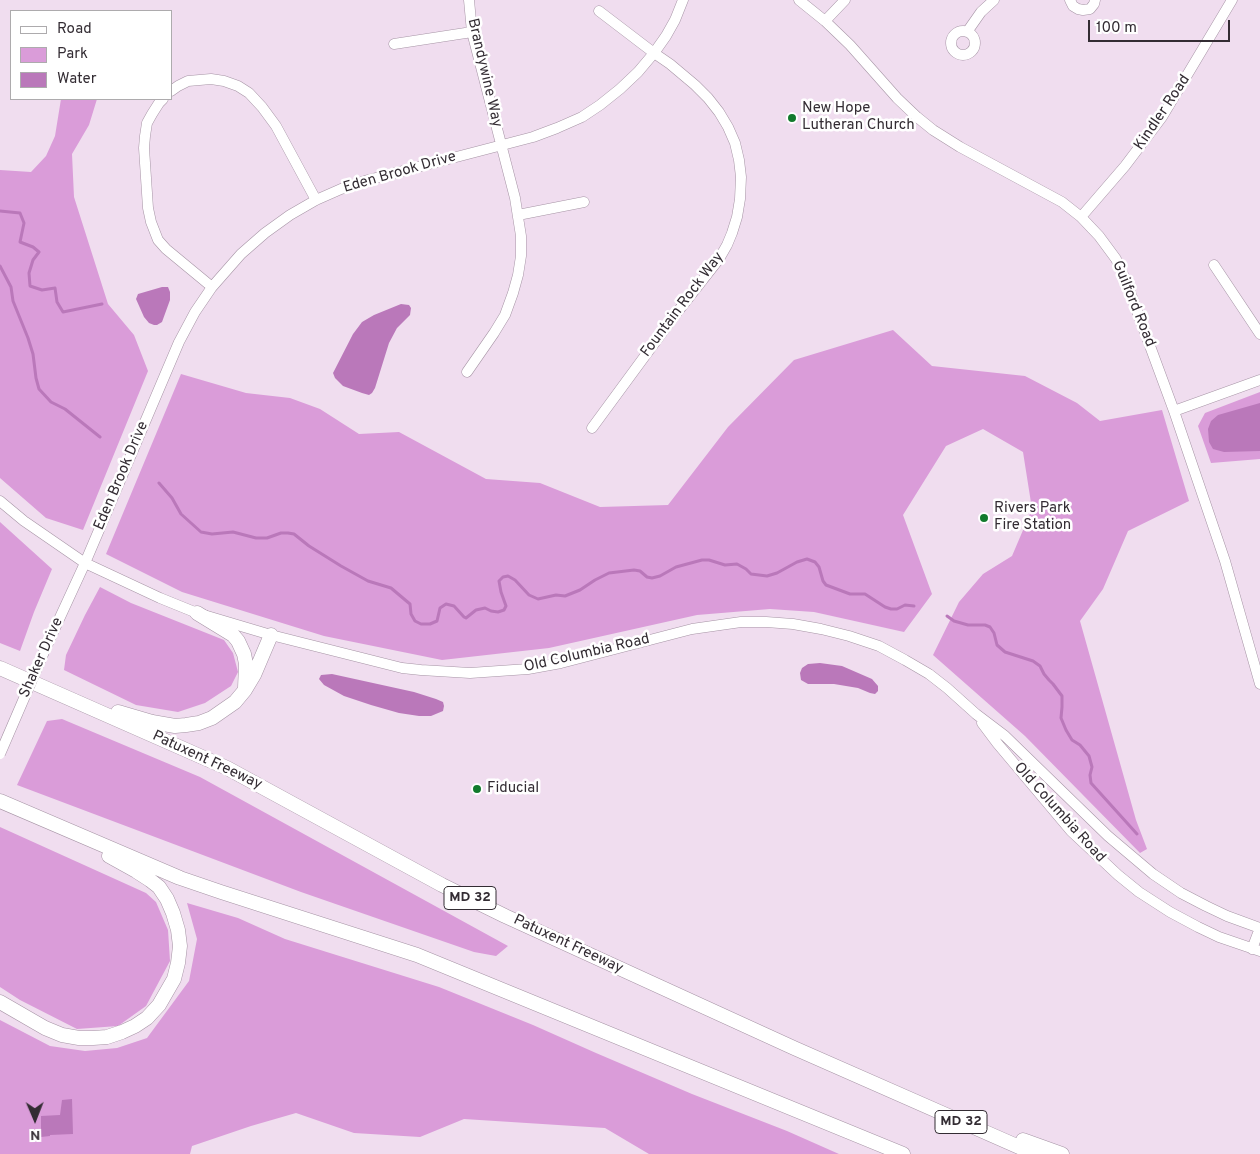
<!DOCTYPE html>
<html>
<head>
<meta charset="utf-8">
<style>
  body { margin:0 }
  #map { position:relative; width:1260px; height:1154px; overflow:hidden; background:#f0ddef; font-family:Overpass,sans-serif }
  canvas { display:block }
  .legend { position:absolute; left:10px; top:10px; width:162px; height:90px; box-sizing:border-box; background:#fff; border:1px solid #adabad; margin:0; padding:6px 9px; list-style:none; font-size:15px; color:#332c33 }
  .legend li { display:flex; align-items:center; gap:10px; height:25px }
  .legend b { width:25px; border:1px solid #adabad }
  .north { position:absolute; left:10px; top:1094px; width:50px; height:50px; -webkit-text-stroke:4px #fff; paint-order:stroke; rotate:179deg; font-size:14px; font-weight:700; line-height:20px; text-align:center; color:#332c33 }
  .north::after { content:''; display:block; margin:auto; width:18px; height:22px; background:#332c33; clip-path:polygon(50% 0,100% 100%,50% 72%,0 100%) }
  .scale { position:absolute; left:1088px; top:20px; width:142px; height:22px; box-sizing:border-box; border:2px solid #332c33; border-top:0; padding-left:6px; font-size:15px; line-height:18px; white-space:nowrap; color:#332c33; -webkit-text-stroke:4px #fff; paint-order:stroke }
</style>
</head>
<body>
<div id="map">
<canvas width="1260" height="1154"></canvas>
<ul class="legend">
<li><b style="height:6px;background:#fff"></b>Road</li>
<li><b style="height:14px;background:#da9cd9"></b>Park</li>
<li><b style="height:14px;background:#ba78ba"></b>Water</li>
</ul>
<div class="north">N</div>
<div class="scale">100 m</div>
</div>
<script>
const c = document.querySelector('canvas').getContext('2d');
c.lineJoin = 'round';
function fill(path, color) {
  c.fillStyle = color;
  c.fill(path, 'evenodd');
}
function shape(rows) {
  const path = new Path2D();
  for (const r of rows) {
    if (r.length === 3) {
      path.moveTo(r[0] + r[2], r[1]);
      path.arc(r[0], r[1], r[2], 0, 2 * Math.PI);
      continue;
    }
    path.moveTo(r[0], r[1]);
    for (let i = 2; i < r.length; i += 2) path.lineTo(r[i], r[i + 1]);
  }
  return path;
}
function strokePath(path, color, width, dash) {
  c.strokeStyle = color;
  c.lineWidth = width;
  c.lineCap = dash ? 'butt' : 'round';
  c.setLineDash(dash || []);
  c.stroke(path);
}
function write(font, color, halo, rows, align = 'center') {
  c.font = font + ' Overpass,sans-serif';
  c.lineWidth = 5;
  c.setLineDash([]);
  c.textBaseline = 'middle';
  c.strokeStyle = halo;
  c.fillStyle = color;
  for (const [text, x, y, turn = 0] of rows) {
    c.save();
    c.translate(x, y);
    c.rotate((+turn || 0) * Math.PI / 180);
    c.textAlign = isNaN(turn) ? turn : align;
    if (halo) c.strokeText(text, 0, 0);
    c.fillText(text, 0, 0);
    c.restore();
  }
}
const green = shape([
  [61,99,97,99,89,125,72,154,74,197,108,304,134,335,148,371,83,530,46,518,0,478,0,170,31,172,46,156,55,136],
  [893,330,932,366,1025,376,1077,403,1100,421,1162,410,1189,501,1128,531,1103,589,1080,621,1136,820,1147,849,1140,853,1025,736,933,655,959,602,983,574,1012,556,1032,509,1023,452,983,429,946,446,903,515,932,594,904,632,814,612,770,609,697,615,549,648,442,660,324,636,182,592,106,554,181,374,246,393,290,398,320,409,359,434,399,432,486,479,540,483,600,507,668,505,728,427,794,360],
  [1260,392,1260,459,1211,463,1198,426,1205,413],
  [0,522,52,569,34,612,20,651,0,643],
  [100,587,131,603,224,640,233,653,238,672,231,686,205,703,178,712,136,705,64,670,66,655,85,615],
  [62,719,200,777,508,946,496,956,474,952,301,892,17,785,47,721],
  [0,827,146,893,156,902,168,930,170,961,146,1006,118,1026,77,1029,20,1000,0,987],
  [187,903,238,918,285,939,439,987,533,1025,596,1053,692,1094,787,1131,839,1154,649,1154,605,1128,464,1119,420,1137,354,1133,296,1113,251,1126,192,1146,190,1154,0,1154,0,1020,50,1046,85,1051,117,1048,147,1038,189,981,197,939]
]);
const water = shape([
  [162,287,168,287,170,292,170,300,162,322,157,325,154,325,149,323,144,317,136,299,138,294],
  [401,304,409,305,411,308,410,315,397,328,389,343,375,388,372,393,369,395,362,393,343,386,335,378,333,373,353,334,362,322,374,315],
  [1260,403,1260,451,1224,452,1213,449,1209,442,1208,429,1211,421,1218,415],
  [820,663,842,666,872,679,878,686,878,691,875,694,870,693,858,688,834,684,808,684,801,680,800,673,802,668,808,664],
  [332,674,414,692,436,699,443,702,444,706,443,711,431,716,419,716,399,713,371,705,344,696,324,685,319,679,321,675],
  [72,1099,73,1134,50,1135,50,1136,41,1137,41,1116,60,1115,62,1100]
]);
const stream = shape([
  [0,211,20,213,24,223,20,242,33,247,39,252,33,260,29,273,30,286,42,290,55,288,57,302,63,312,102,304],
  [0,266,11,287,13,301,28,338,33,354,36,378,39,389,51,402,65,409,100,437],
  [159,483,172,498,181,514,201,532,212,534,233,532,256,538,267,538,281,533,288,533,294,534,309,546,341,566,368,581,391,588,410,604,411,614,415,621,421,624,430,624,437,621,440,608,446,604,454,606,464,617,466,618,476,610,485,608,491,611,498,612,504,610,506,606,501,592,499,581,503,577,508,576,515,580,529,595,538,599,556,595,565,596,580,590,595,580,609,573,634,570,640,571,647,577,652,578,660,576,676,567,702,560,709,560,725,565,737,564,746,569,751,574,767,576,777,573,797,562,807,559,815,562,819,567,823,581,826,585,850,594,865,594,885,607,891,609,897,609,905,605,914,606],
  [947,616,954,621,968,625,985,625,990,627,994,633,997,645,1005,652,1033,661,1040,666,1044,674,1049,680,1053,684,1062,696,1062,707,1061,718,1066,730,1072,740,1080,745,1089,756,1092,767,1090,775,1091,783,1137,834]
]);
const minor = shape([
  [799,0,825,21,850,45,897,98,917,117,933,130,960,147,1062,202,1081,217,1099,236,1116,259,1126,281,1174,411,1225,561,1260,684],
  [1070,0,1073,6,1078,9,1083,10,1090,9,1094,4,1095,0],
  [825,21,845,0],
  [963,43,12],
  [967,32,981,12,994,0],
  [394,44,472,32],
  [171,91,178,86,188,81,211,79,224,81,238,86,249,93,262,107,276,126,316,200],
  [163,99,159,103,152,114,147,123,145,136,144,148,148,208,151,222,158,240,166,249,212,287],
  [518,215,584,202],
  [1081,217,1125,166,1162,117,1232,0],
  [1214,265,1260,334],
  [467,372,494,333,505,315,513,293,518,275,521,256,521,236,515,198,472,32,469,0],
  [1174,411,1260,380],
  [592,428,675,315,719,259,727,245,732,233,737,217,740,199,741,177,739,160,735,143,728,127,719,112,708,98,695,85,670,64,654,53,599,11],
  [0,501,24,521,85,563,160,598,197,613,271,635,402,668,421,670,470,673,528,669,561,663,692,629,741,622,766,622,793,624,821,629,849,636,879,646,905,660,929,674,947,688,976,714,1005,736,1108,836,1153,874,1181,893,1206,906,1227,916,1260,928],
  [44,652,85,563,179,342,195,312,212,287,241,254,265,233,290,215,316,200,341,189,368,180,533,137,557,128,582,117,600,105,620,89,638,72,654,53,666,36,675,20,683,0],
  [982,723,997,743,1071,831,1118,875,1139,892,1170,912,1198,927,1219,937,1260,951],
  [1252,949,1260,928]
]);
const highway = shape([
  [197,613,233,635,238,641,244,654,246,664,245,688],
  [0,668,227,768,442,885,505,916,794,1048,1035,1154],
  [118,712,152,722,175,726,186,725,199,723,212,718,235,702,245,690,254,675,271,635],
  [0,801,180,878,221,892,417,955,903,1154],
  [0,1002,45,1028,62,1035,79,1038,93,1038,107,1037,122,1032,135,1026,147,1018,159,1005,174,979,178,963,180,946,178,930,173,913,167,899,159,887,150,880,136,871,109,856],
  [1023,1140,1062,1154]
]);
const minorBridge = shape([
  [0,754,44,652]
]);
const markers = [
  [792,118,5,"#127a2d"],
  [984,518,5,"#127a2d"],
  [477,789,5,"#127a2d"]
];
const shields = [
  [470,898,52],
  [961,1122,52]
];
const shieldNames = [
  ["MD 32",470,898],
  ["MD 32",961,1122]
];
const streetNames = [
  ["Brandywine Way",484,73,77],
  ["Kindler Road",1163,113,-56],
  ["Eden Brook Drive",400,173,-16],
  ["Guilford Road",1133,304,68],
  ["Fountain Rock Way",683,305,-53],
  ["Eden Brook Drive",122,476,-67],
  ["Old Columbia Road",587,654,-13],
  ["Shaker Drive",42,658,-66],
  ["Patuxent Freeway",207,761,25],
  ["Old Columbia Road",1059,813,48],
  ["Patuxent Freeway",568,945,25]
];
const poiNames = [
  ["New Hope",802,109],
  ["Lutheran Church",802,126],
  ["Rivers Park",994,509],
  ["Fire Station",994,526],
  ["Fiducial",487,789]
];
fill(green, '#da9cd9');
fill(water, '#ba78ba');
strokePath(stream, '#ba78ba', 3);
strokePath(minor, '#a694a5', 11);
strokePath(highway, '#a694a5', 15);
strokePath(minor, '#fff', 10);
strokePath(highway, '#fff', 14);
strokePath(minorBridge, '#a694a5', 11, []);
strokePath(minorBridge, '#fff', 10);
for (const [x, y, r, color] of markers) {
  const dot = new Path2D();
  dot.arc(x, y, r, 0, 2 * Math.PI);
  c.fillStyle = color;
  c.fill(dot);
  strokePath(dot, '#fff', 2);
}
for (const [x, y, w] of shields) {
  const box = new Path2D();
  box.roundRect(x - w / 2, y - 11.5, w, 23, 4);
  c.fillStyle = '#fff';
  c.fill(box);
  strokePath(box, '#332c33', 1);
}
write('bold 14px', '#332c33', null, shieldNames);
write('15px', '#332c33', '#fff', streetNames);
write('15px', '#332c33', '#fff', poiNames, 'left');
</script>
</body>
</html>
